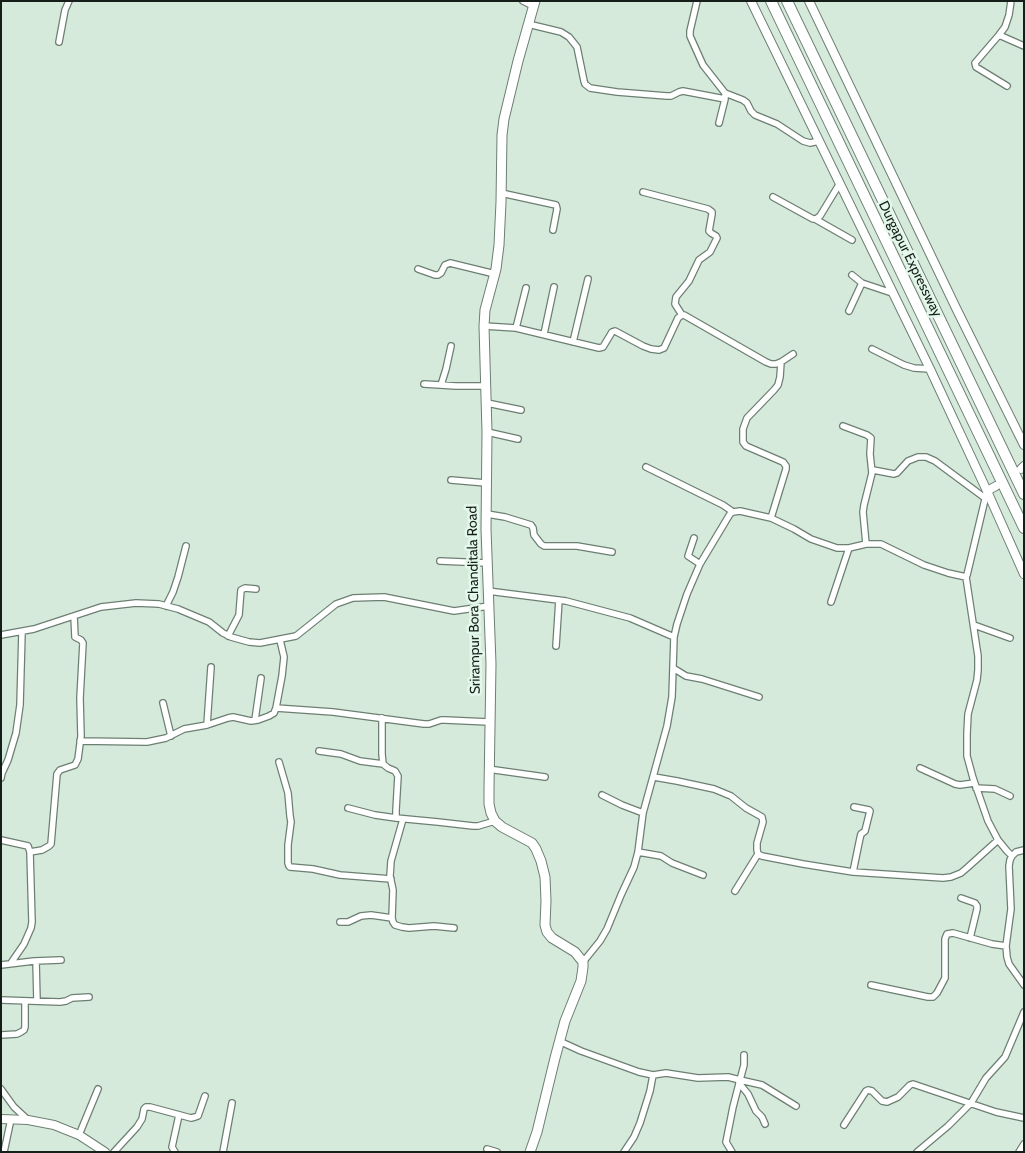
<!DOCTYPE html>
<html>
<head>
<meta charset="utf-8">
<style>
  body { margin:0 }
  #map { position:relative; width:1025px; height:1153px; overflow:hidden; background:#d6eadc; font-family:Cabin,sans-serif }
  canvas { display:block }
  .frame { position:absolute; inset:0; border:2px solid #161e19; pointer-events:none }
</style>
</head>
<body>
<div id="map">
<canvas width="1025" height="1153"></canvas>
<div class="frame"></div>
</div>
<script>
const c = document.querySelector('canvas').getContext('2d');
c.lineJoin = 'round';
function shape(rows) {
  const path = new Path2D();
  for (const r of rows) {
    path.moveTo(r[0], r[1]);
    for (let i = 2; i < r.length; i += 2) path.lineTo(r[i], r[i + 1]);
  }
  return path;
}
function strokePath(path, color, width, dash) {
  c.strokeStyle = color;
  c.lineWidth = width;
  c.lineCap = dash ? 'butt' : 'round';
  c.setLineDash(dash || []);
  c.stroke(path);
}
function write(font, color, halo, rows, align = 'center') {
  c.font = font + ' Cabin,sans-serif';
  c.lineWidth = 5;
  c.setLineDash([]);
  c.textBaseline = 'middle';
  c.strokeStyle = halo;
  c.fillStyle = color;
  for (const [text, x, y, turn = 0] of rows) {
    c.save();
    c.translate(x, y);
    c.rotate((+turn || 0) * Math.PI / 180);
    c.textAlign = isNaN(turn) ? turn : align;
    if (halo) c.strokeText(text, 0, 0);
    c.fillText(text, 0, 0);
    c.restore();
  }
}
const street = shape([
  [523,1,533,6],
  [697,1,690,31,690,36,703,65,725,93,725,99,719,123],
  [528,24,561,32,569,37,577,47,584,81,585,84,590,88,617,92,667,96,671,96,679,92,683,91,725,99],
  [999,35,1024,46],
  [59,42,65,10,69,1],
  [1007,86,976,67,975,63,999,35,1005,27,1009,15,1011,1],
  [725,93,743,100,747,103,751,111,755,115,777,124,803,141,810,143,819,141],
  [643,192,708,209,712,212,712,214,709,231,711,233,716,236,717,238,710,252,699,260,689,281,676,297,675,304,682,315],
  [501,193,556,205,557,209,553,230],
  [773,197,813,219,816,219,820,216,840,183],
  [815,219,852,240],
  [418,269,435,275,438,275,441,273,445,265,450,263,495,274],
  [852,275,862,283,892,293],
  [849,311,862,283],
  [484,326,516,328,599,348,603,347,612,332,615,331,643,346,651,349,659,350,664,348,678,318,682,315,684,315,766,362,771,364,776,364,781,362,793,354],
  [516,328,526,288],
  [544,334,554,287],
  [573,342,588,279],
  [872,349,904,365,914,368,930,369],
  [424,384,456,386,486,386],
  [441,385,446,369,451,346],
  [487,403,521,410],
  [843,426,867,435,871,438,870,454,872,473,864,505,863,512,866,544],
  [487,432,518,439],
  [646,467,723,505,733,512],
  [873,470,894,474,897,473,908,461,918,457,926,457,935,461,985,498],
  [451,480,486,483],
  [987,491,967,575,966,577,978,656,978,670,977,680,968,714,967,734,967,756,973,778,988,821,998,840,1007,851,1012,856],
  [487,514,505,517,531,525,533,528,534,535,541,544,544,546,577,546,612,552],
  [771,518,786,469,786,466,783,462,746,446,743,442,743,429,747,418,774,390,778,385,780,377,781,362],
  [694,538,688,556,700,564],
  [440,561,487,563],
  [488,591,566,601,630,618,674,637],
  [831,602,849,548],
  [166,606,173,592,178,577,186,546],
  [974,625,1010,638],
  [1,635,34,629,101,607,136,603,159,604,178,609,209,622,223,633,231,637,249,642,260,643,296,636,336,604,353,598,384,597,454,611,489,606],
  [228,636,239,615,241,590,245,588,256,589],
  [556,646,559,600],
  [673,668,686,676,702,679,759,697],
  [163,703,171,736],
  [276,708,333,712,424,724,429,724,441,720,445,720,489,722],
  [382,718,382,754,383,764,388,768,395,771,398,776,396,810,396,818],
  [255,720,261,678],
  [207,725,211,667],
  [80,741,147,742,166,738,184,729,207,725,228,718,233,717,251,721,258,720,269,716,274,713,276,708,282,676,284,657,280,640],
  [319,751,341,754,360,761,383,764],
  [279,762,288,793,290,816,291,822,288,845,288,863,289,866,290,867,313,869,340,875,391,879],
  [920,768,955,784,960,785,974,783],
  [488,769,545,777],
  [654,777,677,781,714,789,731,796,746,808,762,817,763,822,757,843,757,850,758,854,762,856,803,864,853,872,943,878,951,877,961,873,968,867,998,840],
  [1,778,2,773,8,760,16,733,20,705,22,632],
  [976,788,995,789,1010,796],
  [602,795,622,805,643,813],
  [348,808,375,815,396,818,438,822,473,826,478,826,495,821],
  [403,819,391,861,390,876,393,890,392,918,393,922,395,925,402,927,409,928,434,926,454,928],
  [1,840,28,846,30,852,32,922,31,928,24,944,11,963],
  [1024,850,1016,852,1012,856,1010,860,1009,866,1011,909,1006,946,1007,957,1009,964,1024,985],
  [30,852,42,850,49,846,51,844,57,774,60,770,75,765,78,759,81,736,80,698,83,643,81,640,75,637,74,616],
  [638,852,661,856,672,863,703,875],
  [853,872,860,838,861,834,865,831,870,811,869,810,854,807],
  [735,891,758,854],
  [961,898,975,903,977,906,977,909,970,938],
  [340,922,348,922,361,916,371,915,392,918],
  [36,961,37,1001],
  [583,962,600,941,607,929,621,895,634,867,638,852,643,813,667,726,672,697,674,637,677,624,687,594,700,564,730,514,733,512,740,511,771,518,794,529,811,539,837,548,849,548,866,544,881,544,924,565,948,573,966,577],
  [1,965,34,961,61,960],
  [871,985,928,997,933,997,937,993,945,978,945,939,947,934,953,933,992,944,1006,946],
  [1,1000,60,1002,66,1001,72,998,89,997],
  [1,1035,17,1034,21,1032,24,1030,25,1027,25,1001],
  [559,1041,581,1051,639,1072,653,1075,666,1073,698,1078,728,1077,740,1080,733,1107,726,1142,732,1152],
  [744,1055,744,1065,740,1080,762,1085,796,1106],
  [739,1083,748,1094,756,1111,762,1117,765,1124],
  [1,1089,14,1107,28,1120],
  [844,1125,866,1091,868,1090,872,1091,882,1101,887,1102,898,1097,910,1085,913,1084,996,1112,1024,1118],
  [79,1135,98,1089],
  [487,1149,497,1152],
  [4,1152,11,1119],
  [114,1152,137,1127,142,1119,144,1109,146,1107,150,1107,191,1118,195,1117,198,1116,205,1096],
  [175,1152,172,1147,179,1115],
  [223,1152,232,1103],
  [624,1152,634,1137,640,1123,650,1091,653,1075],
  [917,1152,948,1126,971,1103,986,1078,1005,1057,1024,1012],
  [1019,1152,1024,1144]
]);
const secondary = shape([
  [751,1,930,369,987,491,1024,574],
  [809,1,956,308,1024,445],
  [1021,469,1024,466],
  [987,491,996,486],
  [1,1119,28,1120,54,1125,79,1135,105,1152]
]);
const primary = shape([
  [530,1152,537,1132,555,1058,565,1021,581,981,583,967,583,962,575,952,552,938,547,932,545,925,546,901,545,877,541,861,536,849,532,843,502,827,495,821,491,813,489,804,489,789,491,664,486,529,487,432,484,326,485,310,496,269,499,245,501,202,502,135,504,119,518,61,535,1]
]);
const highway = shape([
  [771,1,1024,528],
  [787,1,1024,494]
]);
const streetNames = [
  ["Durgapur Expressway",910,259,64],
  ["Srirampur Bora Chanditala Road",474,600,-91]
];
strokePath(street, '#6c7f72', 8);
strokePath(secondary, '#6c7f72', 10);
strokePath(primary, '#6c7f72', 11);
strokePath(highway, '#6c7f72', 12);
strokePath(street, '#fff', 5.5);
strokePath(secondary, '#fff', 8);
strokePath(primary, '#fff', 9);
strokePath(highway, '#fff', 10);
write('14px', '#161e19', '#e3f8ea', streetNames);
</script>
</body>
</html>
